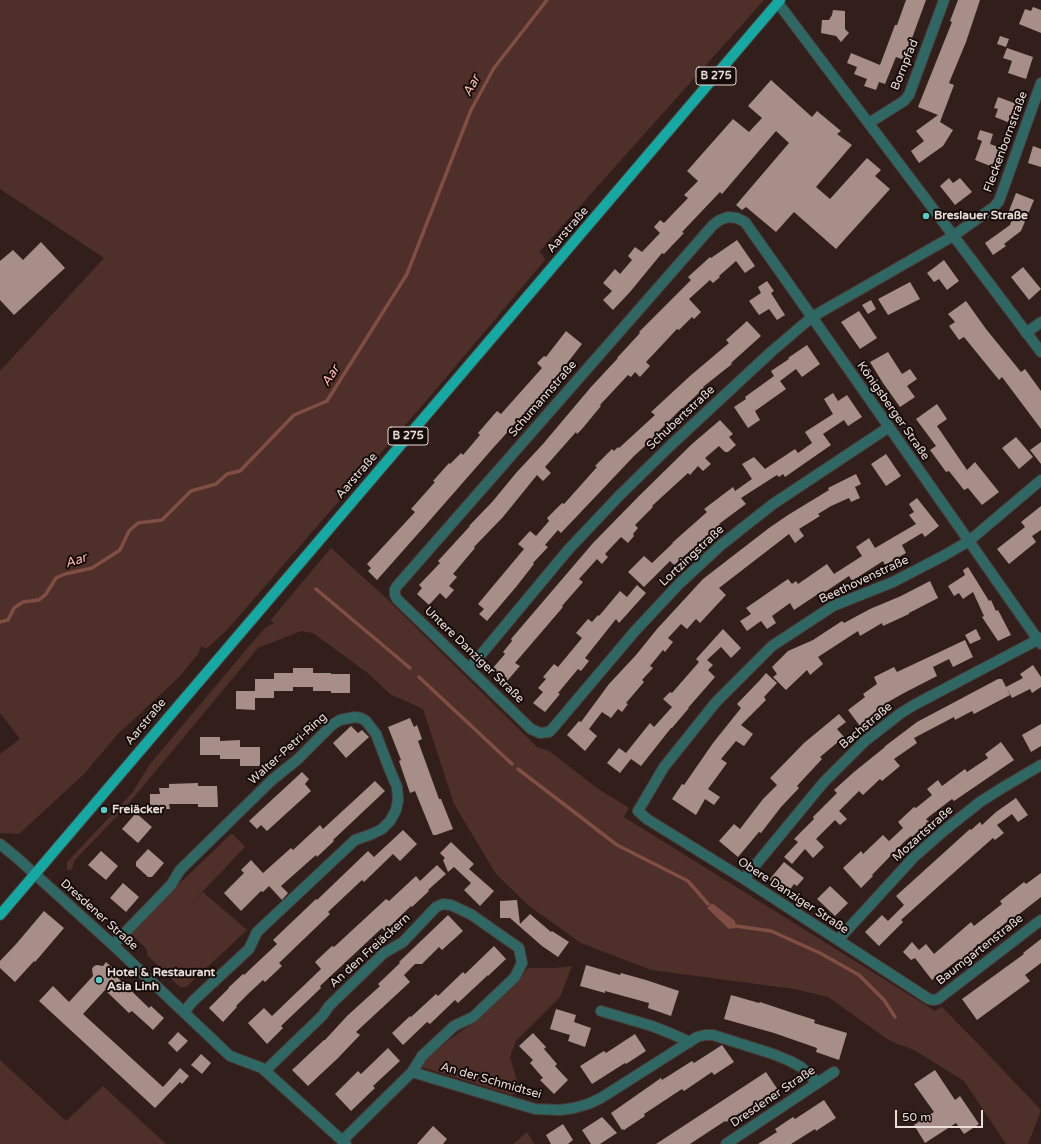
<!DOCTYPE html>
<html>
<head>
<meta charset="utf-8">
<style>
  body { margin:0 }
  #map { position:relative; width:1041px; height:1144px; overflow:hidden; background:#321f1b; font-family:"Varela Round",sans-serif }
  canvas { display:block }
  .scale { position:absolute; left:895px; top:1110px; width:88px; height:18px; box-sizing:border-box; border:2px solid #eaddda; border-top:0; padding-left:5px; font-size:12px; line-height:14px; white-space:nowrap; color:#eaddda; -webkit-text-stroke:3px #140b09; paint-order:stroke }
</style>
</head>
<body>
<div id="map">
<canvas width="1041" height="1144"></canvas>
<div class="scale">50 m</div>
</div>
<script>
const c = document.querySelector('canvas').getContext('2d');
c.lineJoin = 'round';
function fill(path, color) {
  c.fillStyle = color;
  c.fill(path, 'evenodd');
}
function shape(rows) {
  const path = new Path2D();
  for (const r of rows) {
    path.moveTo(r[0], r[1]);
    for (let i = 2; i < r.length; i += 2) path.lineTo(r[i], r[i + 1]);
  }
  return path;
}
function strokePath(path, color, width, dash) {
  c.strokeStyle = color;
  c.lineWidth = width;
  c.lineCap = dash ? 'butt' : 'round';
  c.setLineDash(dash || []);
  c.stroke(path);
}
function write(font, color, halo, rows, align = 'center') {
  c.font = font + ' "Varela Round",sans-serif';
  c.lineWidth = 4;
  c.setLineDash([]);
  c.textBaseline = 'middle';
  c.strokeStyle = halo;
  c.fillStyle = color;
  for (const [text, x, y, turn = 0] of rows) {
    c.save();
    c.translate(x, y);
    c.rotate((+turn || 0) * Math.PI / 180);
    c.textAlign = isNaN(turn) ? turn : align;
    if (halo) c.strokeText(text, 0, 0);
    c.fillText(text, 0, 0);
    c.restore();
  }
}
const green = shape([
  [0,0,764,0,539,252,543,255,545,260,433,393,226,631,206,649,201,646,198,654,180,676,117,735,84,774,19,834,0,833,0,754,20,739,0,713,0,371,104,258,0,189],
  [331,548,385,597,537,747,549,751,597,788,629,808,624,817,935,1011,942,1007,984,1050,1041,1110,1028,1144,1006,1144,964,1081,914,1050,890,1041,828,997,794,989,651,970,581,943,529,906,496,874,454,804,423,709,390,694,369,674,313,633,301,631,258,648,125,808,74,861,73,866,71,870,67,870,67,862,132,793,150,764,256,638,266,627,274,623,270,621],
  [231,834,233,834,245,847,204,890,189,907,203,892,247,930,186,987,180,987,148,956,146,948,129,932],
  [572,966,560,997,516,1041,510,1057,520,1091,512,1095,421,1067,422,1063,449,1040,473,1023,515,983,528,968,554,968],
  [0,1060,66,1121,103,1086,166,1144,0,1144],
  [527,1132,534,1144,513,1144]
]);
const water = shape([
  [712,903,735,921,736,926,735,928,729,929,707,908]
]);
const stream = shape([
  [316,589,410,668],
  [0,622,8,620,14,608,23,602,39,600,46,594,56,578,65,574,92,568,120,550,129,531,138,523,162,520,191,491,216,484,227,474,240,471,294,415,327,401,407,274,471,110,494,68,547,0],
  [419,677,512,764],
  [518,769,617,845,688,881,708,904],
  [736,926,771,931,820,953,859,975,884,1000,895,1017]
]);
const building = shape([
  [906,0,926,0,904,60,896,57,885,84,879,82,876,90,864,86,867,79,854,74,857,67,847,63,851,53,880,65,895,25,897,25],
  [958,0,980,0,966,42,949,83,954,85,940,122,953,130,943,146,919,163,911,151,924,141,916,131,938,115,918,107,952,22,950,21],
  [1033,7,1041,10,1041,33,1019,24,1025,9,1031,11],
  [833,10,845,11,845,29,849,33,841,42,836,36,821,33,822,20,829,20,832,15],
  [1000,36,1009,39,1006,47,997,44],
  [1007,48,1033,57,1026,79,1008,73,1012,61,1003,58],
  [771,80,812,117,817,111,841,131,837,134,852,145,816,187,830,199,867,158,881,170,875,176,890,189,836,249,794,212,776,232,746,207,742,210,736,205,789,143,776,131,722,194,720,192,682,232,684,233,664,254,662,253,630,292,613,310,603,300,612,291,603,283,615,269,620,274,632,260,628,256,635,247,642,252,660,233,654,227,660,220,664,223,688,198,684,195,698,181,687,171,733,119,749,132,762,118,748,106],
  [998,97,1017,104,1010,123,995,117,998,109,994,108],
  [980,130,993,134,990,144,1001,148,993,167,975,160,982,141,977,139],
  [1033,146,1041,149,1041,167,1028,163],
  [949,178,953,183,960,178,972,192,955,205,940,186],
  [1016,193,1034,200,1021,231,1004,244,1006,246,993,255,985,243,1010,225,1014,213,1009,211],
  [737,240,755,266,745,273,736,261,719,276,720,277,713,283,710,280,689,299,701,312,694,319,692,317,679,330,677,329,646,362,650,366,640,377,635,372,631,377,628,375,600,405,601,406,582,429,577,434,576,432,545,467,551,473,543,481,537,475,503,517,474,547,475,548,453,574,457,577,449,586,454,590,446,599,440,593,429,605,417,594,422,588,419,585,440,563,438,561,470,526,469,526,493,501,516,473,543,444,591,387,618,358,617,358,640,333,639,332,691,280,688,277,710,257,711,258],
  [41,242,65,268,14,315,0,300,0,261,13,250,23,260],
  [944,260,959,281,947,290,939,279,934,282,927,273],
  [1023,267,1041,289,1029,300,1011,277],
  [767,281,774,291,771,293,785,315,777,320,769,309,759,315,749,301,761,293,758,287],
  [910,282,920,299,888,315,878,299],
  [871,300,876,309,868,314,862,305],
  [966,301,986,329,1021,372,1025,369,1041,391,1041,429,1002,377,999,380,964,337,959,340,949,326,955,322,948,314],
  [859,311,877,338,860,349,841,322],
  [747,321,761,336,731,363,732,364,703,387,704,388,683,408,682,408,653,437,654,438,635,455,561,533,558,530,545,545,548,547,533,563,534,564,516,587,487,621,479,614,484,609,478,604,524,549,518,544,530,531,536,536,549,521,547,518,562,503,564,504,597,467,595,466,612,449,614,451,618,447,619,448,655,415,651,412,690,376,729,343,726,340],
  [566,331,582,344,561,371,562,372,494,447,424,527,377,580,368,571,371,568,367,564,415,512,411,509,435,482,433,481,449,463,450,464,461,453,463,455,480,435,478,433,497,411,501,414,542,368,537,363,544,356,546,357],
  [807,345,820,364,802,377,796,369,780,381,786,389,755,411,760,420,748,428,734,407,746,399,745,397,774,376,771,371,789,359,788,358],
  [888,352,902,374,910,369,917,379,907,386,915,397,900,407,883,383,870,362],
  [833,393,838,401,847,395,862,417,848,426,844,420,823,434,831,445,785,477,783,474,779,477,777,475,741,498,746,504,719,524,720,525,674,565,670,561,644,587,628,572,644,556,652,563,673,543,672,543,707,512,704,509,733,487,735,491,752,479,742,464,754,457,765,469,795,449,798,453,812,443,805,432,833,414,824,399],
  [937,404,947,419,937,426,967,470,975,462,999,492,982,505,968,488,964,490,949,471,946,472,930,450,936,446,916,419],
  [720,420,733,434,729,437,736,445,728,452,725,452,719,446,705,458,711,464,703,471,698,466,690,475,688,473,652,506,653,507,635,525,638,528,633,534,634,536,628,543,621,537,605,554,608,557,602,564,597,559,579,579,583,582,562,606,563,607,515,663,520,666,507,681,492,669,505,654,503,652,512,641,511,639,593,543,639,496,692,444],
  [1016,437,1033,457,1019,469,1002,448],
  [1041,442,1041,464,1030,450],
  [886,454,901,476,886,486,871,464],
  [856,474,861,484,855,487,860,498,851,502,849,498,831,506,818,514,820,516,799,529,804,536,795,543,789,534,719,588,726,595,700,623,696,619,687,629,681,624,668,638,673,642,665,652,663,650,650,666,653,668,642,680,644,682,626,703,628,704,622,712,618,709,611,718,602,712,589,729,597,736,585,751,567,735,579,721,581,722,609,684,636,655,657,629,703,579,769,528,788,515,829,490,828,488],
  [917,498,939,526,925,537,922,533,902,545,906,553,885,565,883,561,852,581,849,576,819,596,818,594,794,610,790,603,772,616,776,623,767,629,761,621,747,631,740,621,751,614,746,608,788,579,792,584,796,581,798,584,827,564,834,574,862,556,856,547,869,538,875,548,916,524,909,515,914,512,909,504],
  [1041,506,1041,530,1032,536,1036,542,1009,564,997,549,1025,527,1021,522],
  [968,567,989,601,991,600,996,611,998,610,1011,635,998,641,982,617,984,616,973,592,963,599,959,593,954,596,948,586,965,575,963,570],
  [930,581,938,598,909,613,909,614,883,626,882,623,860,636,858,631,818,657,823,664,810,675,807,670,786,690,773,677,777,674,772,667,788,651,813,640,842,621,844,623,870,609,901,596],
  [637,585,646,593,619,623,616,619,585,658,589,661,581,671,578,669,558,693,560,694,545,712,533,703,543,692,538,688,546,679,543,677,554,664,558,667,582,638,576,633,588,619,592,622,598,615,599,616,620,591,627,597],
  [723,629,741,648,731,658,721,647,707,660,713,665,708,670,715,677,688,708,689,708,672,728,671,728,641,766,631,759,620,773,607,763,619,748,626,753,650,723,654,727,672,707,663,699,670,692,672,693,699,662,696,659],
  [976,629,981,639,970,644,965,635],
  [965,640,973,657,953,667,949,659,933,667,937,676,904,693,888,702,874,713,875,714,860,726,848,710,865,697,863,694,877,684,874,677,894,667,897,672],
  [1033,665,1041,677,1041,687,1032,693,1030,689,1012,698,1007,688,1010,695,974,714,972,711,955,720,954,717,914,738,917,743,894,759,900,766,882,781,880,779,863,795,859,791,839,811,847,819,840,825,835,820,816,839,824,847,813,858,805,849,792,864,784,857,798,842,794,839,814,819,813,817,837,793,834,790,854,772,885,747,884,747,917,722,998,679,1002,679,1006,687,1023,678,1020,674],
  [293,668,313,668,313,673,331,673,331,674,350,674,350,693,331,693,331,691,313,691,313,687,293,687,293,691,274,691,274,698,255,698,255,710,236,709,236,691,255,691,255,679,274,679,274,673,293,673],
  [766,673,777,683,764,697,766,700,741,725,753,734,744,746,736,741,721,759,727,763,708,789,720,797,714,805,705,799,696,815,672,799,682,784,684,785,713,743,741,708,737,704,760,680],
  [839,714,846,722,837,729,844,737,820,757,822,759,797,786,799,788,781,807,761,833,759,832,738,857,719,841,734,824,740,829,763,799,777,785,770,778,804,743],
  [410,718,414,727,417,725,422,739,418,741,439,799,441,799,453,829,436,835,433,835,415,791,410,793,399,761,401,760,388,727],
  [1041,724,1041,746,1031,752,1022,735],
  [351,726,358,733,362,730,369,737,346,758,333,743],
  [200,737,220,737,220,741,240,740,240,747,260,747,260,766,240,766,240,759,220,759,220,755,200,755],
  [1001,742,1014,760,954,801,952,799,926,819,929,822,912,837,911,836,904,842,872,875,873,876,861,888,843,868,861,851,863,854,883,835,889,841,903,828,898,822,914,807,916,808,932,795,927,789,938,780,942,786,965,769,967,772,988,758,985,754],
  [302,772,309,779,305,784,311,791,267,831,261,825,257,829,249,821],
  [375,781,385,791,333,840,334,841,317,857,316,855,281,886,288,893,282,900,269,886,263,892,261,891,241,911,224,893,244,873,241,870,251,860,263,873,291,848,293,850,320,825,323,829],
  [198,783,198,786,217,786,218,807,198,807,198,804,169,804,170,809,160,809,160,814,150,814,150,794,160,794,159,788,169,788,169,784],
  [1016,798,1028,815,1018,822,1012,814,997,825,1004,833,995,840,993,838,950,876,901,920,903,922,879,946,865,932,882,915,888,921,904,905,896,896,970,829,971,830,980,822,982,825,996,812],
  [136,813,152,827,138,843,122,829],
  [403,830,417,844,400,861,393,854,364,882,362,880,328,912,330,914,279,963,282,966,265,982,263,980,248,994,236,1006,237,1007,223,1022,209,1008,229,988,228,988,243,974,244,975,277,944,273,940,316,899,317,900,368,851,374,857],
  [451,842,474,864,469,869,494,891,480,906,464,890,471,883,454,867,448,872,443,860,445,858,440,853],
  [148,849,164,863,152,877,148,877,136,866,136,862],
  [101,851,118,866,106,880,88,865],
  [784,862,804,878,797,886,794,884,789,891,785,887,782,891,769,880],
  [437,865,446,874,428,890,429,891,412,907,411,906,385,931,382,928,320,986,321,988,281,1026,283,1028,267,1044,248,1023,264,1008,272,1016,321,969,315,962,332,946,334,947,386,899,389,901,416,876,420,881],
  [1041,873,1041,897,1009,922,1008,921,973,949,974,950,961,961,959,959,932,980,915,958,911,960,903,952,912,942,919,950,926,944,934,954,971,922,974,926,1002,904,1000,901,1024,882,1026,884],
  [123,883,139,897,126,912,110,898],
  [830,886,848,903,835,916,817,899],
  [517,900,520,924,530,914,551,932,552,931,569,942,558,957,542,946,510,918,500,918,500,901],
  [44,911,64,928,35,962,34,961,15,982,0,968,0,961,17,943],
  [448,915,463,931,442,950,439,947,422,964,415,964,404,975,410,982,356,1032,360,1035,337,1059,308,1086,292,1070,324,1040,325,1040,347,1016,380,986,378,984,400,963,399,962],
  [1041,939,1041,963,1025,975,1030,981,977,1020,962,999,1024,954,1023,953],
  [494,946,506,959,488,976,488,975,458,1003,455,1000,430,1024,427,1022,403,1045,392,1033,410,1016,411,1017,436,994,438,996,463,972,465,974],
  [106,962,120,975,117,977,149,1008,151,1006,164,1018,153,1030,132,1011,129,1013,105,990,83,1014,163,1087,180,1068,189,1076,182,1084,180,1082,155,1108,39,1001,53,986,69,1002,93,976,92,969,94,966,97,965,103,966],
  [586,965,620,975,621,973,646,980,679,991,671,1016,648,1008,649,1003,605,991,605,993,580,986],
  [731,995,759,1003,760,1002,790,1012,815,1020,814,1023,847,1033,839,1060,816,1052,817,1048,774,1033,724,1019],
  [556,1009,576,1015,574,1022,591,1028,585,1047,568,1041,570,1035,550,1029],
  [178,1032,188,1041,177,1052,168,1043],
  [533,1033,546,1047,544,1049,557,1064,555,1066,568,1080,554,1094,540,1080,543,1078,530,1063,533,1060,519,1046],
  [635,1034,646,1051,626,1064,625,1063,592,1084,580,1066,604,1051,606,1053],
  [722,1045,734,1062,714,1075,712,1072,684,1091,682,1089,644,1114,645,1116,624,1130,623,1129,622,1130,611,1113,661,1078,662,1080,692,1061,694,1063],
  [388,1048,400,1061,373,1086,375,1088,351,1111,335,1094,358,1071,361,1074],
  [201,1054,211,1063,202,1074,191,1065],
  [935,1070,955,1100,960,1096,979,1124,964,1134,956,1123,925,1143,914,1125,934,1112,914,1084],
  [766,1072,778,1090,757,1103,757,1102,726,1122,725,1121,690,1144,656,1144],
  [824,1100,836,1118,816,1131,815,1129,791,1144,758,1144,777,1132,775,1129,793,1117,795,1119],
  [602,1117,617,1133,600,1144,591,1144,582,1130],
  [563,1124,573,1140,568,1144,551,1144,546,1135],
  [433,1126,447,1139,443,1144,417,1144]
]);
const minor = shape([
  [778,3,1041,352],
  [869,123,904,101,909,95,944,0],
  [1026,333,1041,322],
  [889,427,773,504,721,545,679,584,635,631,553,728,549,732,540,733,531,729,397,599,395,595,395,589,397,586,713,225,720,220,728,217,737,218,745,222,812,317,889,427,1041,644],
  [1041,480,969,541,945,555,893,582,833,606,772,646,716,702,664,767,638,811,647,819,744,879,929,999,934,1000,938,999,1041,920],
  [469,669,568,550,619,496,671,445,771,352,812,317,953,236,994,207,999,201,1041,83],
  [0,844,16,857,113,945,230,1056,262,1068,346,1144],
  [744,879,823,783,865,741,901,713,914,705,1041,638],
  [838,940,914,857,946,829,980,802,1002,788,1041,765],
  [113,945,171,885,180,870,272,780,298,759,332,725,340,720,355,717,361,718,366,721,376,734,389,768,397,787,398,800,396,810,390,821,382,829,372,834,355,840,257,932,249,949,193,1001,184,1012],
  [601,1011,652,1026,672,1034,690,1042],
  [265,1071,323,1015,329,1006,384,953,403,942,436,907,443,904,451,905,472,915,519,948,522,963,515,977,473,1017,454,1026,422,1056,412,1072,342,1141],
  [412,1072,535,1109,560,1110,574,1108,588,1104,601,1098,697,1037,705,1035,713,1035,773,1054,790,1061,801,1067,818,1083],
  [726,1144,834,1072]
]);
const primary = shape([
  [0,915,780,0]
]);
const markers = [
  [926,216,4,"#54cdc6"],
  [104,810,4,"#54cdc6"],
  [99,980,4,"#54cdc6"]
];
const shields = [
  [716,76,40],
  [408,436,40]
];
const shieldNames = [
  ["B 275",716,76],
  ["B 275",408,436]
];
const streetNames = [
  ["Bornpfad",905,65,-68],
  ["Fleckenbornstraße",1006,142,-70],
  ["Aarstraße",568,230,-49],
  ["Schumannstraße",543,399,-49],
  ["Königsberger Straße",893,411,55],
  ["Schubertstraße",681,418,-43],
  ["Aarstraße",357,476,-49],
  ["Lortzingstraße",692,556,-43],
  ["Beethovenstraße",864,580,-25],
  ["Untere Danziger Straße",474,655,44],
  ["Aarstraße",146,722,-50],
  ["Bachstraße",866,726,-40],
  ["Walter-Petri-Ring",288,749,-42],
  ["Mozartstraße",923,834,-42],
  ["Obere Danziger Straße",793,896,33],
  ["Dresdener Straße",99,915,42],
  ["Baumgartenstraße",980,950,-38],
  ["An den Freiäckern",370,951,-42],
  ["An der Schmidtsei",491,1081,16],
  ["Dresdener Straße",773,1097,-34]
];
const poiNames = [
  ["Breslauer Straße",934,216],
  ["Freiäcker",112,810],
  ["Hotel & Restaurant",107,973],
  ["Asia Linh",107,987]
];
const waterNames = [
  ["Aar",472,86,-62],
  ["Aar",331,376,-58],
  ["Aar",76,561,-19]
];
fill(green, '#4f2f29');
fill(water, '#814e44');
strokePath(stream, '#814e44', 3.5);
fill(building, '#a78e88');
strokePath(minor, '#4c3a36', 12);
strokePath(primary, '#4c3a36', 12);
strokePath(minor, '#2f6764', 10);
strokePath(primary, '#16a9a3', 10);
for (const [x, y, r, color] of markers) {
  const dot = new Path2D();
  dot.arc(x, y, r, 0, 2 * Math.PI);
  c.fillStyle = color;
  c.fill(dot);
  strokePath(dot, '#140b09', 1.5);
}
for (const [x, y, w] of shields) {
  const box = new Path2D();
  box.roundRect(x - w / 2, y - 9, w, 18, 3);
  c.fillStyle = '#140b09';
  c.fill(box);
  strokePath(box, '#eaddda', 1);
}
write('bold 11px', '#eaddda', null, shieldNames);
write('12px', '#eaddda', '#140b09', streetNames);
write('bold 12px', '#eaddda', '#140b09', poiNames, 'left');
write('italic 13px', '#ffbbad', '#140b09', waterNames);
</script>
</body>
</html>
